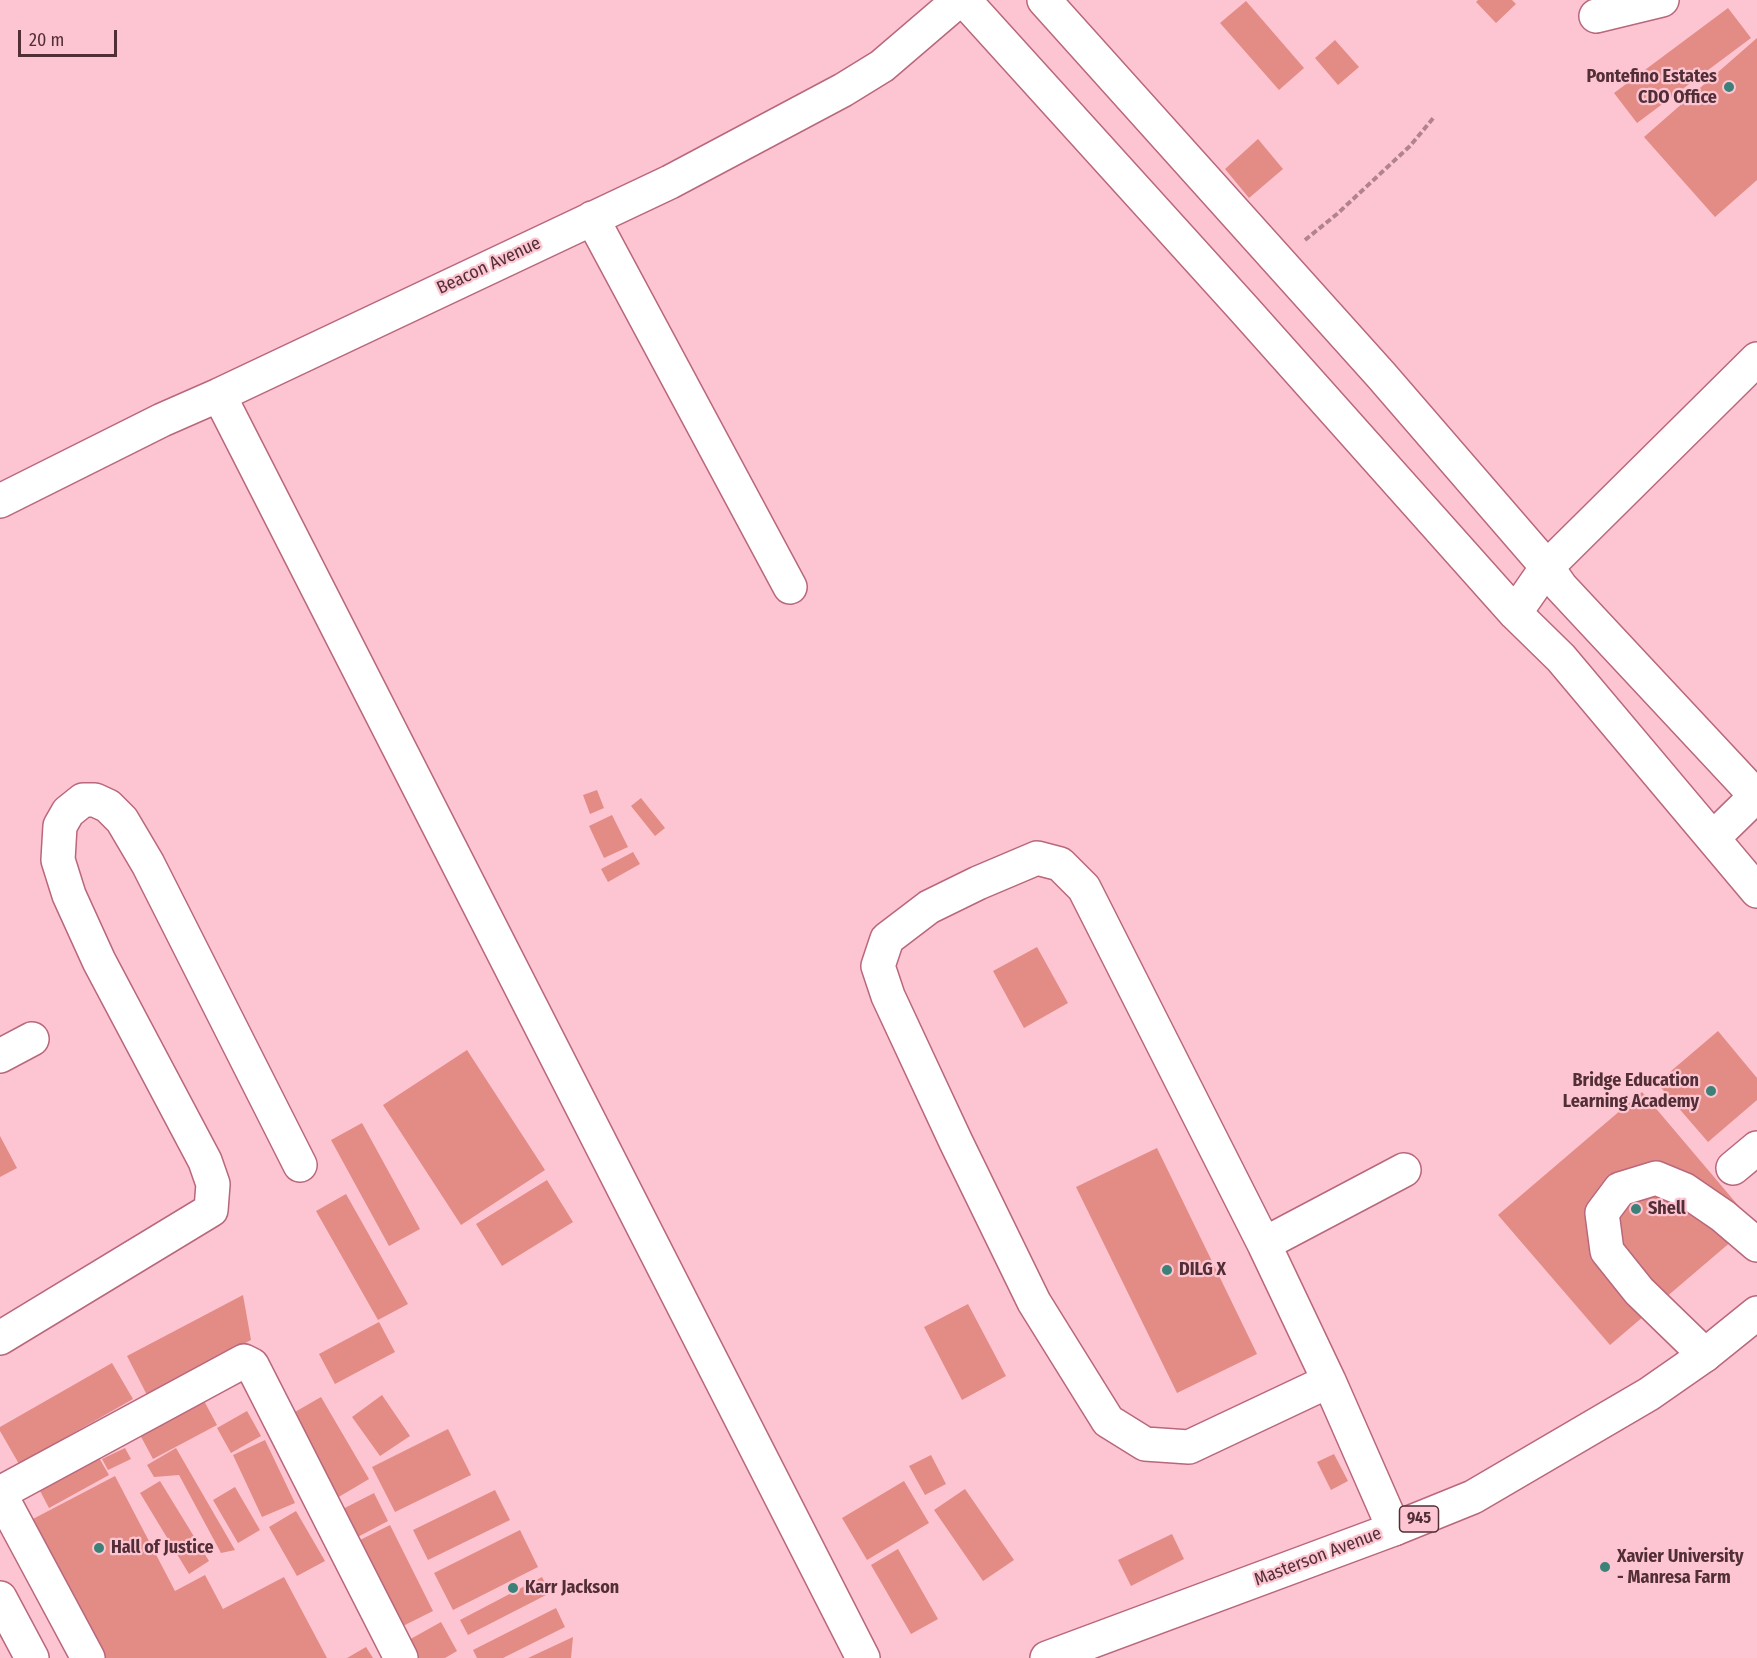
<!DOCTYPE html>
<html>
<head>
<meta charset="utf-8">
<style>
  body { margin:0 }
  #map { position:relative; width:1757px; height:1658px; overflow:hidden; background:#fdc5d1; font-family:"Fira Sans Condensed",sans-serif }
  canvas { display:block }
  .scale { position:absolute; left:18px; top:30px; width:99px; height:27px; box-sizing:border-box; border:3px solid #522e37; border-top:0; padding-left:8px; font-size:18px; line-height:21px; white-space:nowrap; color:#522e37; -webkit-text-stroke:4px #fdc5d1; paint-order:stroke }
</style>
</head>
<body>
<div id="map">
<canvas width="1757" height="1658"></canvas>
<div class="scale">20 m</div>
</div>
<script>
const c = document.querySelector('canvas').getContext('2d');
c.lineJoin = 'round';
function fill(path, color) {
  c.fillStyle = color;
  c.fill(path, 'evenodd');
}
function shape(rows) {
  const path = new Path2D();
  for (const r of rows) {
    path.moveTo(r[0], r[1]);
    for (let i = 2; i < r.length; i += 2) path.lineTo(r[i], r[i + 1]);
  }
  return path;
}
function strokePath(path, color, width, dash) {
  c.strokeStyle = color;
  c.lineWidth = width;
  c.lineCap = dash ? 'butt' : 'round';
  c.setLineDash(dash || []);
  c.stroke(path);
}
function write(font, color, halo, rows, align = 'center') {
  c.font = font + ' "Fira Sans Condensed",sans-serif';
  c.lineWidth = 4.5;
  c.setLineDash([]);
  c.textBaseline = 'middle';
  c.strokeStyle = halo;
  c.fillStyle = color;
  for (const [text, x, y, turn = 0] of rows) {
    c.save();
    c.translate(x, y);
    c.rotate((+turn || 0) * Math.PI / 180);
    c.textAlign = isNaN(turn) ? turn : align;
    if (halo) c.strokeText(text, 0, 0);
    c.fillText(text, 0, 0);
    c.restore();
  }
}
const building = shape([
  [1478,0,1512,0,1516,4,1496,23,1476,2],
  [1246,1,1304,68,1279,90,1220,23],
  [1728,8,1751,38,1637,123,1614,93],
  [1757,38,1757,180,1715,217,1644,137],
  [1335,40,1359,67,1338,85,1315,58],
  [1258,139,1283,169,1249,198,1225,169],
  [597,790,604,808,590,814,583,795],
  [641,798,665,828,655,836,631,806],
  [612,815,628,847,604,858,589,826],
  [633,852,640,864,608,882,601,869],
  [1037,947,1068,1003,1024,1028,993,971],
  [1718,1031,1757,1078,1757,1100,1708,1142,1657,1083],
  [467,1050,545,1170,461,1225,383,1105],
  [1642,1092,1753,1223,1610,1345,1498,1215],
  [362,1123,420,1229,389,1246,331,1140],
  [0,1136,17,1168,0,1177],
  [1157,1148,1257,1354,1177,1393,1076,1187],
  [547,1180,573,1222,502,1266,476,1224],
  [346,1194,408,1304,378,1320,316,1211],
  [243,1295,251,1340,147,1395,127,1356],
  [968,1304,1006,1376,962,1400,924,1327],
  [379,1322,395,1352,335,1384,319,1354],
  [112,1363,133,1399,19,1464,0,1431,0,1427],
  [382,1395,410,1436,380,1456,352,1417],
  [321,1397,369,1479,337,1498,288,1416],
  [203,1399,217,1425,153,1459,139,1433],
  [247,1411,261,1436,231,1453,217,1428],
  [448,1429,471,1475,395,1512,372,1467],
  [265,1440,295,1503,262,1517,233,1455],
  [125,1448,131,1459,108,1470,102,1459],
  [176,1448,235,1550,221,1553,179,1475,154,1477,147,1465],
  [1334,1454,1348,1481,1331,1490,1317,1462],
  [931,1455,946,1484,925,1495,909,1466],
  [98,1456,109,1475,49,1508,39,1489],
  [115,1476,175,1591,205,1575,223,1609,284,1577,327,1658,104,1658,31,1520],
  [160,1481,209,1561,189,1574,140,1493],
  [904,1481,929,1523,867,1560,842,1518],
  [235,1487,260,1530,238,1543,213,1500],
  [965,1489,1014,1560,983,1581,934,1510],
  [495,1490,510,1520,428,1560,413,1530],
  [374,1493,388,1521,352,1540,337,1512],
  [296,1511,325,1561,297,1576,269,1527],
  [390,1525,433,1611,401,1627,358,1541],
  [520,1530,538,1567,453,1610,434,1573],
  [1172,1534,1184,1559,1131,1586,1118,1560],
  [898,1549,938,1619,911,1634,871,1565],
  [542,1577,550,1593,468,1635,460,1620],
  [556,1608,565,1627,503,1658,477,1658,473,1650],
  [441,1622,457,1651,445,1658,416,1658,407,1641],
  [573,1637,571,1658,528,1658],
  [366,1647,373,1658,347,1658]
]);
const path = shape([
  [1305,240,1337,214,1410,146,1435,116]
]);
const minor = shape([
  [964,0,1243,308,1515,613,1561,658,1757,891],
  [1044,0,1381,375,1547,567,1561,587,1757,797],
  [1596,16,1662,0],
  [592,218,790,587],
  [219,395,863,1658],
  [0,501,162,420,219,395,670,182,843,90,882,66,959,0],
  [1515,613,1547,567,1757,359],
  [1713,838,1756,796],
  [0,1056,32,1039],
  [1733,1168,1757,1148],
  [1264,1244,1404,1170],
  [0,1338,211,1210,213,1184,205,1161,99,961,69,895,58,860,60,826,68,812,83,800,95,800,108,806,122,820,148,864,300,1165],
  [1705,1355,1639,1291,1607,1251,1602,1213,1620,1189,1656,1178,1685,1190,1723,1216,1757,1245],
  [1329,1381,1189,1447,1145,1444,1108,1421,1034,1302,956,1142,888,996,878,966,887,939,929,907,978,883,1037,858,1060,864,1084,888,1264,1244,1329,1381,1394,1529],
  [0,1493,244,1361,252,1365,401,1658]
]);
const major = shape([
  [0,1494,88,1658],
  [0,1598,32,1658],
  [1047,1658,1394,1529,1473,1497,1649,1394,1705,1355,1757,1313]
]);
const markers = [
  [1729,87,6,"#3b8178"],
  [1711,1091,6,"#3b8178"],
  [1636,1209,6,"#3b8178"],
  [1167,1270,6,"#3b8178"],
  [99,1548,6,"#3b8178"],
  [1605,1567,6,"#3b8178"],
  [513,1588,6,"#3b8178"]
];
const shields = [
  [1419,1519,39]
];
const shieldNames = [
  ["945",1419,1519]
];
const poiNames = [
  ["Pontefino Estates",1717,77,"right"],
  ["CDO Office",1717,98,"right"],
  ["Bridge Education",1699,1081,"right"],
  ["Learning Academy",1699,1102,"right"],
  ["Shell",1648,1209],
  ["DILG X",1179,1270],
  ["Hall of Justice",111,1548],
  ["Xavier University",1617,1557],
  ["- Manresa Farm",1617,1578],
  ["Karr Jackson",525,1588]
];
const streetNames = [
  ["Beacon Avenue",489,266,-25],
  ["Masterson Avenue",1318,1557,-21]
];
fill(building, '#e38b85');
strokePath(minor, '#b9677c', 36);
strokePath(major, '#b9677c', 36);
strokePath(path, '#b2838d', 4, [6, 3]);
strokePath(minor, '#fff', 33);
strokePath(major, '#fff', 33);
for (const [x, y, r, color] of markers) {
  const dot = new Path2D();
  dot.arc(x, y, r, 0, 2 * Math.PI);
  c.fillStyle = color;
  c.fill(dot);
  strokePath(dot, '#fdc5d1', 2);
}
for (const [x, y, w] of shields) {
  const box = new Path2D();
  box.roundRect(x - w / 2, y - 13, w, 26, 4.5);
  c.fillStyle = '#fdc5d1';
  c.fill(box);
  strokePath(box, '#522e37', 1.5);
}
write('bold 16px', '#522e37', null, shieldNames);
write('bold 18px', '#522e37', '#fdc5d1', poiNames, 'left');
write('18px', '#522e37', '#fdc5d1', streetNames);
</script>
</body>
</html>
